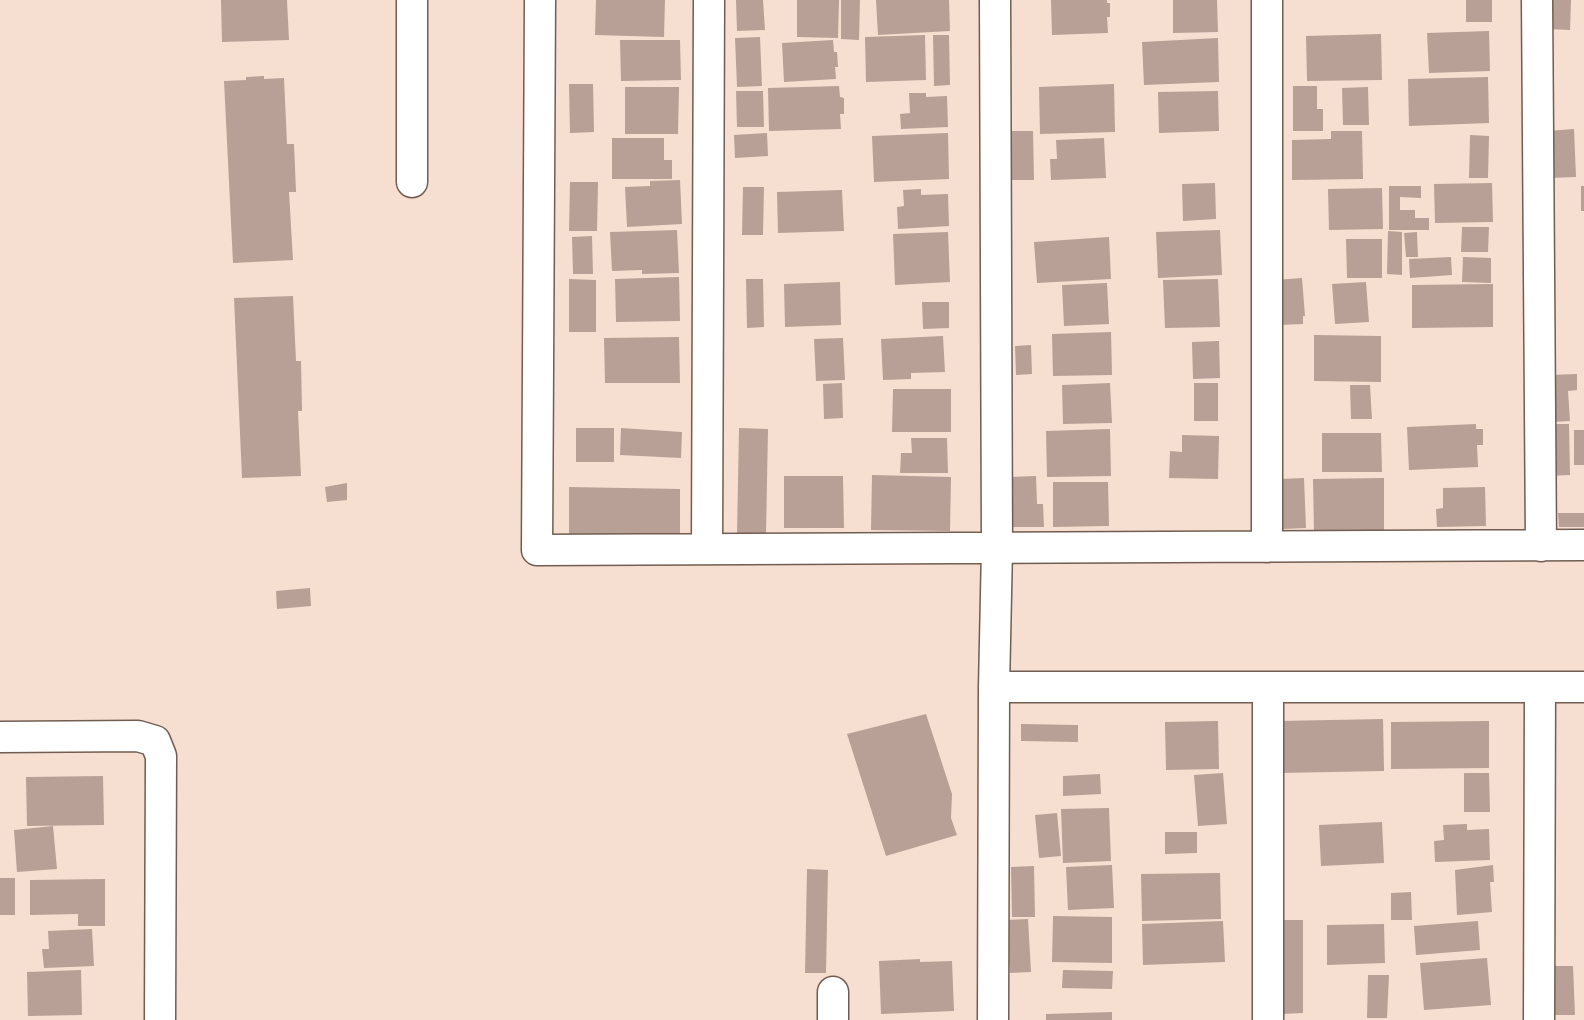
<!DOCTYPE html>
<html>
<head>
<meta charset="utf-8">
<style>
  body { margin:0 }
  canvas { display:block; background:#f6ded1 }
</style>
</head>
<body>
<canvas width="1584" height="1020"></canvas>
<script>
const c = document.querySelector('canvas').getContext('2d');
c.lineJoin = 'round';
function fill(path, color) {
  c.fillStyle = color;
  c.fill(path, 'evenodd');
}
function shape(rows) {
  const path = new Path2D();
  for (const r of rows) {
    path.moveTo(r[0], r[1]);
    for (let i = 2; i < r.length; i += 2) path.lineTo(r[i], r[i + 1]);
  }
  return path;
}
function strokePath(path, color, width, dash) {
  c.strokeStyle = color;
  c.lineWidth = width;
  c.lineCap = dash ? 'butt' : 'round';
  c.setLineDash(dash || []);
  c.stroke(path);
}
const building = shape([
  [221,0,287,0,289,40,222,42],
  [596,0,665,0,664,37,595,35],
  [736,0,763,0,765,30,737,31],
  [797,0,839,0,838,38,797,37],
  [841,0,860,0,859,40,841,39],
  [876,0,949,0,950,31,878,35],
  [1051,0,1107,0,1107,3,1110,3,1110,17,1107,17,1108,33,1052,35],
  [1173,0,1217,0,1218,32,1173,33],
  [1466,0,1492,0,1492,22,1466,22],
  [1548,0,1571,0,1570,30,1547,29],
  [1489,31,1490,71,1429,73,1427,33],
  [1381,34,1382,80,1307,81,1306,36],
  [925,35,926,80,866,82,865,37],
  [933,35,949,35,950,85,934,86],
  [760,37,762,86,737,87,735,38],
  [1218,38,1219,82,1144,85,1142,42],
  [620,40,680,40,681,80,621,81],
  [833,40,834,52,837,52,838,67,835,67,836,79,784,82,782,43],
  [264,76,264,79,284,78,287,144,294,144,296,192,289,192,293,260,233,263,224,81,246,80,246,77],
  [1488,77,1489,123,1409,126,1408,79],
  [569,84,593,84,594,132,570,133],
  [1114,84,1115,132,1040,134,1039,87],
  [839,86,840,97,844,98,844,114,840,114,841,129,769,131,768,88],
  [1293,86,1317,86,1317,109,1323,109,1323,131,1293,131],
  [625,87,679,87,678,134,625,134],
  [1368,87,1369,125,1343,125,1342,88],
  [736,91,763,91,764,127,737,127],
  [1218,91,1219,131,1159,133,1158,92],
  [909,93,926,93,926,97,947,96,948,127,901,129,900,114,910,113],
  [1574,129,1576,177,1549,178,1548,131],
  [1004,131,1033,131,1034,180,1005,180],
  [1331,131,1362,131,1363,179,1292,180,1292,140,1331,139],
  [767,133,768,156,735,158,734,135],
  [948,133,949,179,874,182,872,136],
  [1470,135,1489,136,1488,178,1469,178],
  [612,138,664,138,664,160,672,160,672,179,612,179],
  [1104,138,1106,178,1051,180,1050,159,1057,159,1056,140],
  [680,180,682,224,627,227,625,187,650,186,650,181],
  [570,182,598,182,597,231,569,231],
  [1215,183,1216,219,1183,221,1182,184],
  [1492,183,1493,222,1435,223,1434,184],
  [1389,186,1421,186,1421,198,1400,197,1400,210,1415,210,1415,218,1429,218,1429,230,1389,230],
  [1581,186,1584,186,1584,211,1581,211],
  [743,187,764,187,763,235,742,235],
  [1382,188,1383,229,1329,230,1328,189],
  [921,189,921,195,948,194,949,226,898,229,897,207,904,206,903,190],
  [842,190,844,231,778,233,777,192],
  [1462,227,1489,227,1488,252,1461,252],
  [677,230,679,273,642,274,642,270,612,271,610,232],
  [1220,230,1222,275,1158,278,1156,232],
  [1388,231,1402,232,1402,275,1387,274],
  [948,232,950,282,895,285,893,234],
  [1417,232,1418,257,1406,257,1404,233],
  [592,236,593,274,573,274,572,237],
  [1109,237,1111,279,1037,283,1034,242],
  [1346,239,1382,239,1382,278,1347,278],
  [1451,257,1452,275,1410,278,1409,259],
  [1463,257,1491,258,1491,283,1462,282],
  [679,277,680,321,616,322,615,279],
  [1302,278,1305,316,1303,316,1303,324,1278,325,1275,280],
  [569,279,596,280,596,332,569,332],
  [746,279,763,279,764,327,747,328],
  [1218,279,1220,327,1165,328,1163,280],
  [840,282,841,325,785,327,784,284],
  [1366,282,1369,322,1335,324,1332,284],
  [1107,283,1109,324,1064,326,1062,285],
  [1493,284,1493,327,1412,328,1412,285],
  [293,296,296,361,301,361,302,411,298,411,301,476,242,478,234,298],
  [922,302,949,302,949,328,923,329],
  [1111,332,1112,375,1053,376,1052,334],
  [1314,335,1381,336,1381,382,1314,381],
  [943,336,945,372,911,373,911,379,883,380,881,339],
  [679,337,680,383,605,383,604,338],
  [843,338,845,380,816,381,814,339],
  [1219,341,1220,378,1193,379,1192,342],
  [1031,345,1032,374,1016,375,1015,346],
  [1577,374,1577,390,1568,391,1570,421,1553,422,1550,375],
  [842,383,843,418,824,419,823,384],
  [1110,383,1112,423,1063,424,1062,385],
  [1194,383,1218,383,1218,421,1194,421],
  [1350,385,1370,385,1372,419,1351,419],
  [893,389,951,389,951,432,892,432],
  [1476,424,1476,429,1483,429,1483,445,1477,445,1478,467,1409,470,1407,427],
  [1544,424,1569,424,1570,475,1545,476],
  [576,428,614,428,614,462,576,462],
  [621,428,682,432,681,458,620,455],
  [739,428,768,429,766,535,737,534],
  [1110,429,1111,476,1047,477,1046,431],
  [1574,430,1584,430,1584,465,1574,465],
  [1322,433,1381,433,1382,472,1322,472],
  [1182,435,1219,436,1218,479,1169,478,1170,451,1182,452],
  [911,438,947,438,948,473,900,473,901,453,912,453],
  [872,475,951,477,950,531,871,530],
  [784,476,843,476,844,528,784,528],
  [1036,476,1037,504,1043,504,1044,527,1012,527,1010,477],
  [1304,478,1306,528,1282,529,1280,479],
  [1384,478,1384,532,1314,532,1313,479],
  [1053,482,1108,482,1109,526,1053,527],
  [347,483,347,500,327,502,325,487],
  [569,487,680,489,680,537,569,535],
  [1485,487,1486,526,1437,527,1436,509,1443,508,1443,488],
  [1558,513,1584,513,1584,527,1559,527],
  [310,588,311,606,277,609,276,591],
  [926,714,952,794,951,818,957,835,886,856,847,734],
  [1383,719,1384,771,1279,773,1278,721],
  [1218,721,1219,769,1166,770,1165,722],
  [1489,721,1489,768,1391,769,1391,722],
  [1021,724,1078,725,1078,742,1021,741],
  [1223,773,1227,824,1198,826,1194,775],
  [1464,773,1489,773,1490,812,1464,812],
  [1100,774,1101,794,1063,796,1063,776],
  [103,776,104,825,27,826,26,777],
  [1109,808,1111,861,1063,863,1061,809],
  [1057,813,1061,856,1039,858,1035,815],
  [1382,822,1384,863,1321,866,1319,825],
  [1467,824,1467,830,1489,829,1490,860,1435,862,1434,841,1444,840,1443,825],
  [53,826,57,869,17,872,14,830],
  [1165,832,1197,832,1197,853,1165,854],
  [1112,865,1114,908,1068,910,1066,867],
  [1493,865,1494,882,1490,882,1492,912,1457,915,1455,870],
  [1034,866,1035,917,1012,917,1011,867],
  [807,869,828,870,826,973,805,973],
  [1220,873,1221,919,1142,921,1141,874],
  [0,878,15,878,15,915,0,915],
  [105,879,105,926,78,926,78,914,30,915,30,880],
  [1411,892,1412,920,1391,920,1391,893],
  [1053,916,1112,917,1112,963,1052,962],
  [1028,919,1031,972,1010,973,1006,920],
  [1282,920,1303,920,1303,1013,1282,1014],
  [1223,921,1225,962,1143,965,1142,924],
  [1478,921,1480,950,1416,955,1414,926],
  [1384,924,1385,963,1327,965,1327,925],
  [92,929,94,966,44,968,42,949,49,949,48,931],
  [1487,958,1491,1005,1424,1010,1420,963],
  [920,959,920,962,952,961,954,1011,881,1014,879,961],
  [1552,966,1573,966,1575,1015,1554,1015],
  [81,970,82,1015,28,1016,27,972],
  [1063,970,1113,971,1112,989,1062,988],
  [1368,975,1389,975,1387,1018,1367,1018],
  [1112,1012,1112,1020,1046,1020,1046,1014]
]);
const minor = shape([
  [412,0,412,182],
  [540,0,537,550,1584,545],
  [1267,0,1267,547],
  [1537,0,1541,546],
  [707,548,709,0],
  [994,687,1584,687],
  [1268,687,1268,1020],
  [0,737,138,736,155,741,161,756,160,1020],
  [833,992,833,1020],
  [993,1020,994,687,997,548,995,0],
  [1539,1020,1540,687]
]);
fill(building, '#b8a096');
strokePath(minor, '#715d51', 33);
strokePath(minor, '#fff', 30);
</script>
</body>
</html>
